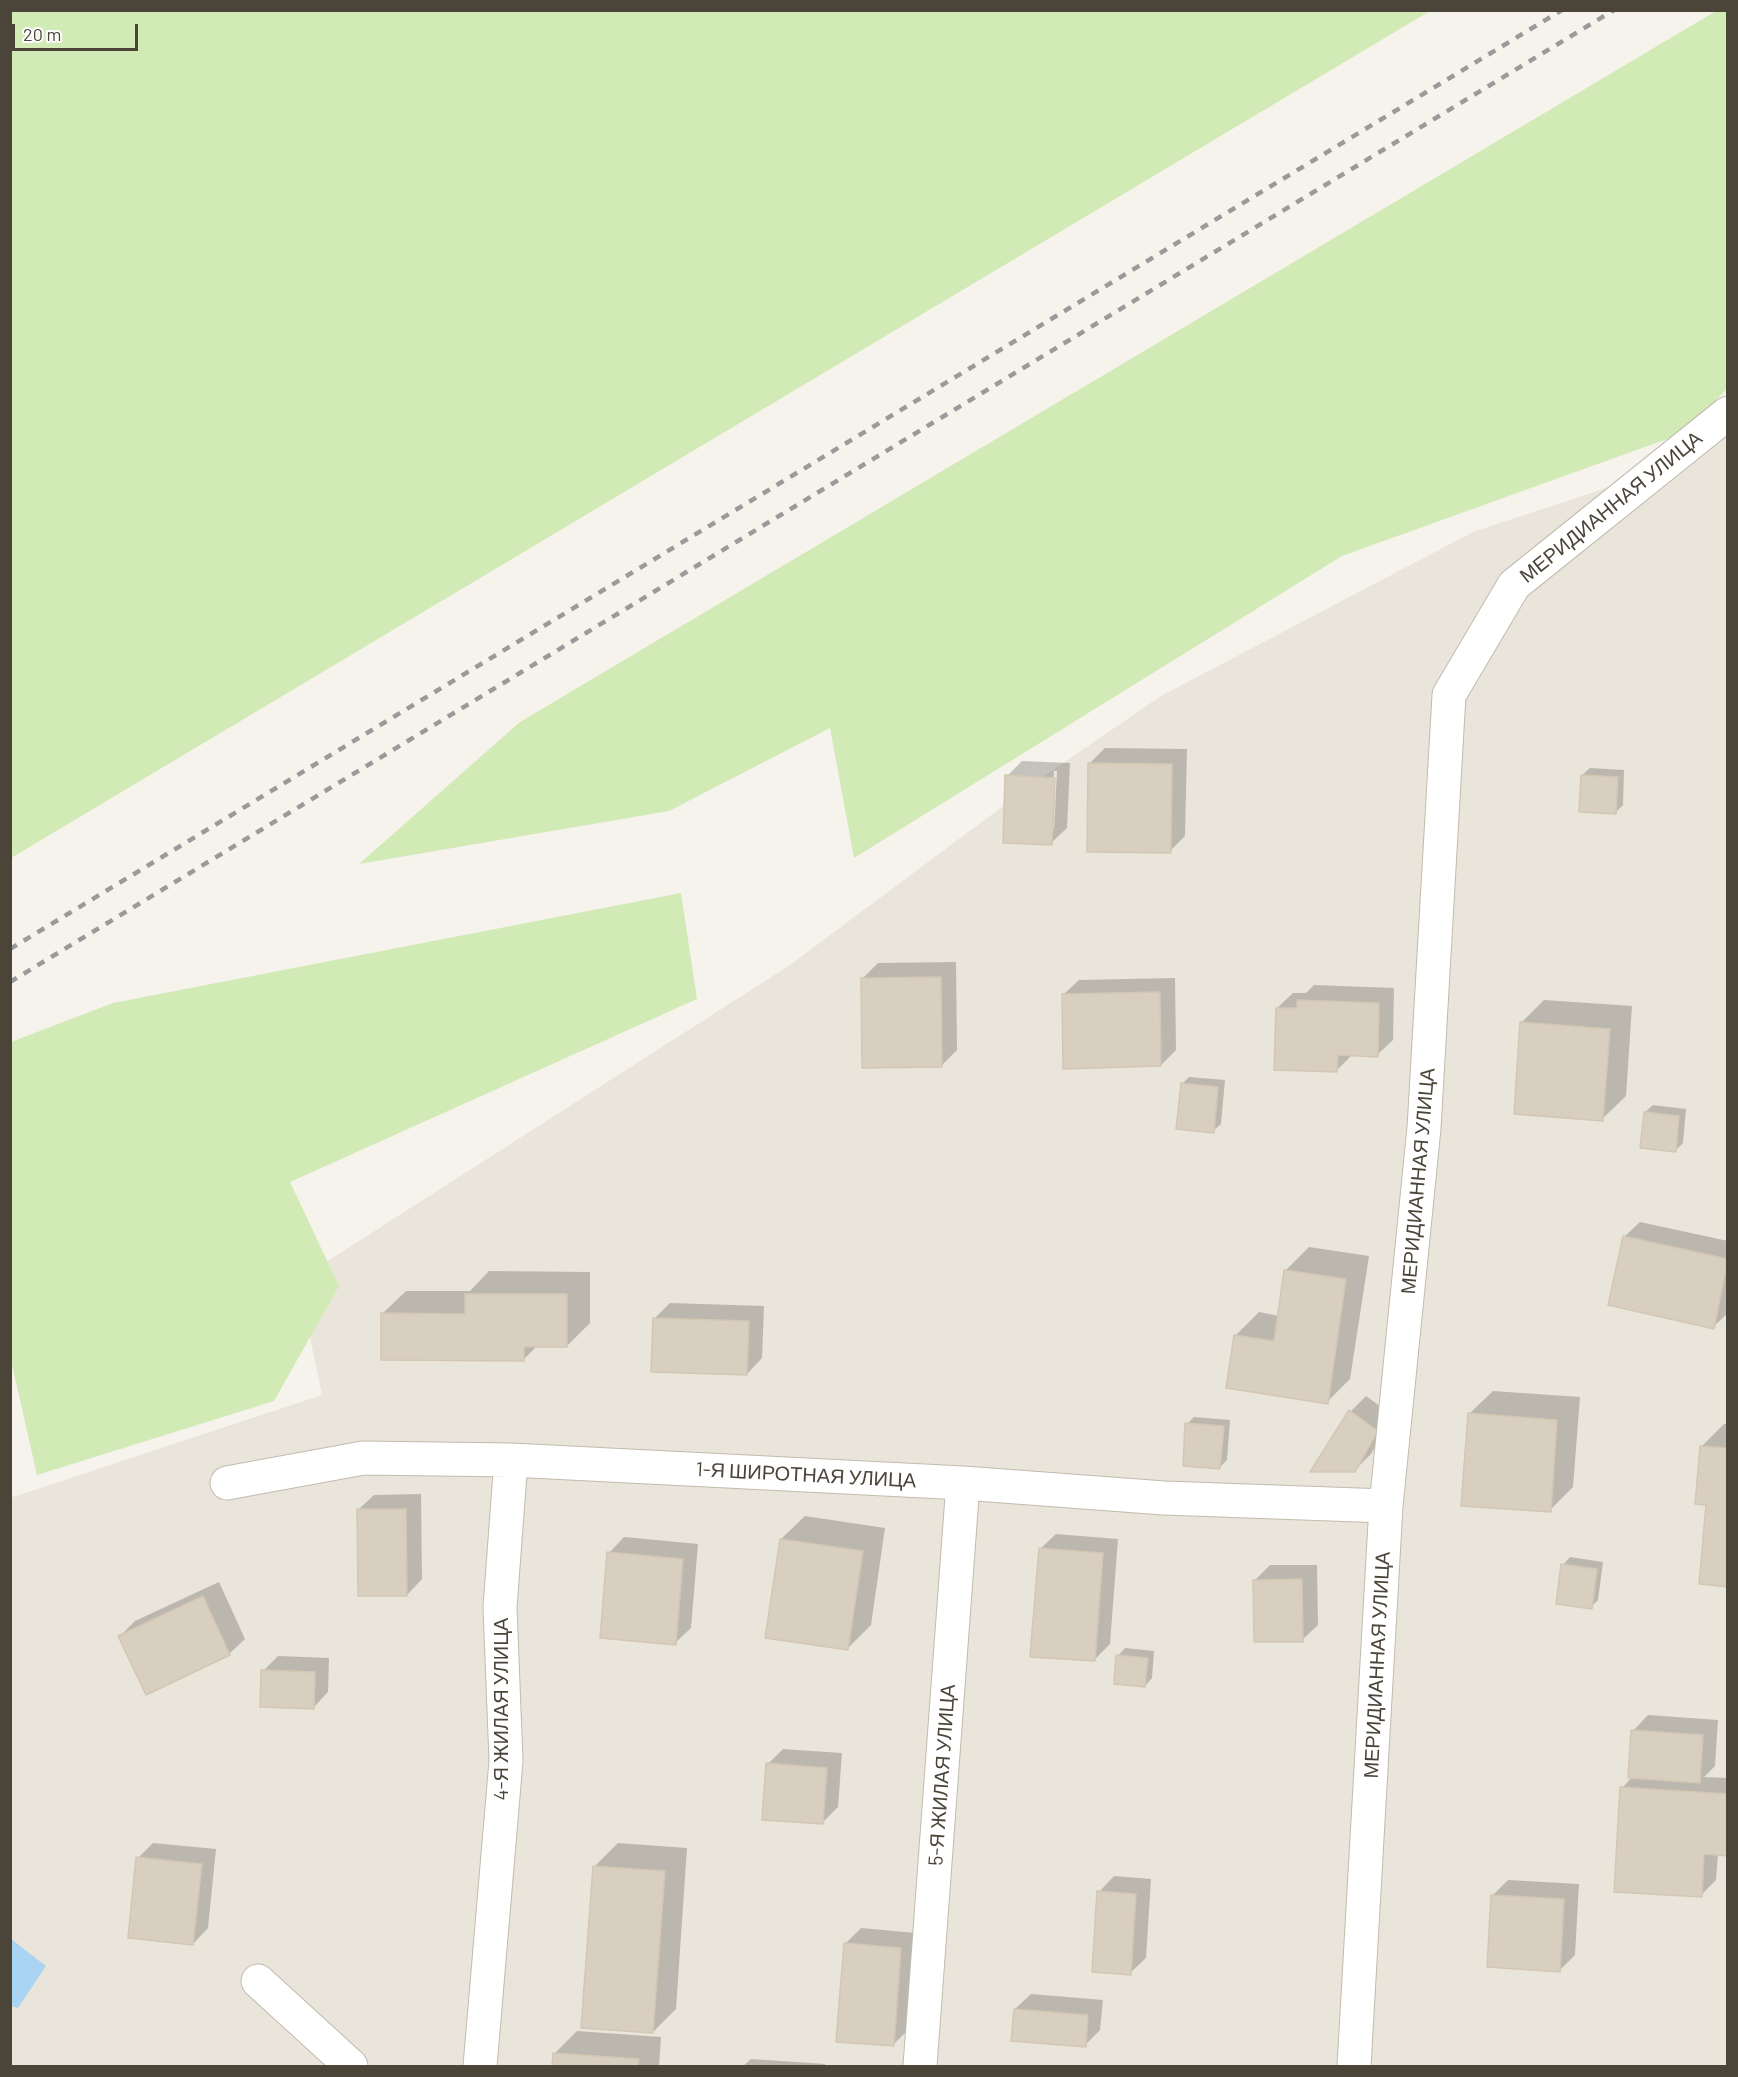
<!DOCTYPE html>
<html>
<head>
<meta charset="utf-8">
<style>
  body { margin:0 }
  #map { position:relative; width:1738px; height:2077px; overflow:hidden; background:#f6f3ec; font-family:Barlow,sans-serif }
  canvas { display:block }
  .frame { position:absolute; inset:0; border:12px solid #4b4439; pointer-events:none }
  .scale { position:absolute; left:12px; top:24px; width:126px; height:27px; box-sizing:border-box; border:3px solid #4b4439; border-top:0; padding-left:8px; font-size:18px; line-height:21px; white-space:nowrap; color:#4b4439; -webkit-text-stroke:4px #fff; paint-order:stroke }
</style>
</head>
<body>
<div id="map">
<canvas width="1738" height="2077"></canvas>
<div class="frame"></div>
<div class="scale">20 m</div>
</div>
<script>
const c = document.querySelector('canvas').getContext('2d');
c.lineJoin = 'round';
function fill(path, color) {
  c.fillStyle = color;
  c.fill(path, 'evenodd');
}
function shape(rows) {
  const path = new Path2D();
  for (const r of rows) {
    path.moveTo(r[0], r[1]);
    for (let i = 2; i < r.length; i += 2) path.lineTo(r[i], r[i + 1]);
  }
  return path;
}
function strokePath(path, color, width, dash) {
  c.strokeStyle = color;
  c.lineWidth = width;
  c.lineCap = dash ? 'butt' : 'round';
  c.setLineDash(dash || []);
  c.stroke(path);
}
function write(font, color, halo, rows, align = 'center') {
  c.font = font + ' Barlow,sans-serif';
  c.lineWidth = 4.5;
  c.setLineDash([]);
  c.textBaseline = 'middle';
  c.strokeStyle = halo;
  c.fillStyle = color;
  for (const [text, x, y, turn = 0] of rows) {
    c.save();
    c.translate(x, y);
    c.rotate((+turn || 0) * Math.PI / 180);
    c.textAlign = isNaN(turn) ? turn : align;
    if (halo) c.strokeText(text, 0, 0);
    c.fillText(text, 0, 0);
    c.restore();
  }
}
const residential = shape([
  [1727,415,1727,2066,11,2066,10,1498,322,1395,298,1280,790,965,1034,783,1161,696,1473,532,1688,461]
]);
const green = shape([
  [11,10,1430,10,1430,11,11,858],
  [1716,11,1727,11,1727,389,1681,434,1342,556,854,858,830,728,669,811,359,864,520,722],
  [681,893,697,999,290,1182,339,1286,274,1401,37,1475,11,1360,11,1042,113,1003]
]);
const water = shape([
  [11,1939,46,1966,18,2008,11,2006]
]);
const shadow = shape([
  [1105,748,1187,749,1185,836,1170,851,1089,764],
  [1022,761,1070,763,1067,828,1051,843,1007,776],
  [1054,771,1057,771,1054,829,1051,829],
  [1590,768,1624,770,1623,805,1616,812,1582,775],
  [956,962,957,1050,941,1066,863,978,878,963],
  [1175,978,1176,1050,1161,1065,1063,995,1079,980],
  [1314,985,1394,988,1393,1040,1377,1055,1353,1054,1337,1070,1277,1008,1293,993,1306,993],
  [1544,1000,1632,1006,1626,1096,1602,1119,1521,1023],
  [1189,1077,1225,1080,1221,1124,1213,1131,1182,1084],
  [1653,1105,1686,1109,1683,1143,1675,1151,1645,1112],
  [1640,1222,1728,1241,1728,1313,1713,1327,1624,1237],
  [1309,1247,1369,1256,1350,1379,1327,1402,1235,1336,1259,1312,1279,1316,1286,1270],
  [489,1271,590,1272,590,1323,567,1346,537,1346,524,1359,382,1314,406,1291,470,1291],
  [670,1303,764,1306,762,1358,747,1374,654,1319],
  [1493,1391,1580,1397,1573,1487,1550,1510,1469,1414],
  [1366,1396,1392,1415,1371,1454,1355,1470,1351,1411],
  [1194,1417,1230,1420,1227,1460,1220,1467,1187,1424],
  [1724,1424,1728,1424,1728,1585,1707,1504,1701,1447],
  [421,1494,422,1579,407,1595,358,1510,374,1495],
  [805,1516,885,1528,871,1625,848,1648,781,1539],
  [1056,1534,1118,1539,1110,1644,1094,1660,1040,1549],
  [624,1537,698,1544,691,1628,675,1643,609,1553],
  [1570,1557,1603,1562,1598,1600,1591,1607,1563,1565],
  [1270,1565,1317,1565,1318,1625,1302,1640,1255,1580],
  [219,1582,245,1639,229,1654,120,1636,135,1621],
  [1125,1648,1154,1651,1152,1678,1145,1686,1118,1656],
  [278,1656,329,1658,328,1692,313,1708,263,1671],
  [1648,1715,1718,1720,1715,1766,1704,1777,1728,1778,1728,1854,1718,1853,1716,1880,1701,1895,1622,1788,1632,1777,1633,1731],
  [783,1749,842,1753,838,1807,822,1823,768,1764],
  [153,1843,216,1849,208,1928,193,1944,138,1858],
  [618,1843,687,1848,676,2009,653,2032,595,1866],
  [1114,1876,1151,1879,1146,1958,1130,1973,1099,1892],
  [1508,1880,1579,1884,1575,1955,1559,1971,1493,1895],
  [861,1928,916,1933,909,2029,893,2045,845,1944],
  [1031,1994,1103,2000,1100,2030,1085,2045,1015,2009],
  [577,2031,661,2037,659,2066,553,2066,554,2054],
  [751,2059,825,2064,825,2066,743,2066]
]);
const building = shape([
  [1088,763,1172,764,1171,853,1087,852,1088,763],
  [1005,775,1055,778,1052,845,1003,843,1005,775],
  [1581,775,1618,777,1616,814,1579,812,1581,775],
  [941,977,942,1067,862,1068,861,978,941,977],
  [1160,992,1161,1066,1063,1069,1062,994,1160,992],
  [1297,1000,1379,1003,1378,1057,1338,1055,1337,1072,1274,1070,1276,1008,1297,1008,1297,1000],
  [1520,1022,1610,1029,1603,1121,1514,1114,1520,1022],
  [1181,1083,1218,1087,1214,1133,1176,1129,1181,1083],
  [1644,1112,1679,1116,1676,1152,1640,1148,1644,1112],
  [1623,1236,1728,1259,1714,1329,1608,1305,1623,1236],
  [1284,1270,1346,1279,1328,1404,1226,1388,1234,1335,1274,1341,1284,1270],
  [465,1294,567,1294,567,1347,524,1347,524,1361,381,1360,381,1313,465,1314,465,1294],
  [653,1318,749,1321,747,1375,651,1372,653,1318],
  [1349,1410,1378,1431,1355,1472,1310,1472,1349,1410],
  [1468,1413,1557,1420,1551,1512,1461,1506,1468,1413],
  [1185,1423,1224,1426,1220,1469,1183,1466,1185,1423],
  [1700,1446,1728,1448,1728,1587,1699,1584,1706,1505,1695,1504,1700,1446],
  [357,1509,406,1509,407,1596,358,1596,357,1509],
  [780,1539,863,1551,848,1650,765,1638,780,1539],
  [1039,1548,1103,1553,1095,1661,1030,1657,1039,1548],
  [607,1552,683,1559,676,1645,600,1638,607,1552],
  [1561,1564,1597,1569,1592,1609,1556,1604,1561,1564],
  [1302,1579,1303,1642,1254,1642,1253,1580,1302,1579],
  [203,1596,230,1655,146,1695,118,1636,203,1596],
  [1116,1655,1148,1658,1145,1687,1114,1684,1116,1655],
  [261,1670,315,1672,314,1709,260,1707,261,1670],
  [1631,1730,1703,1735,1700,1783,1628,1778,1631,1730],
  [766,1763,827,1768,823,1824,762,1820,766,1763],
  [1620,1787,1728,1794,1728,1856,1704,1854,1702,1897,1614,1892,1620,1787],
  [136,1857,202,1864,193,1945,128,1938,136,1857],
  [593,1866,665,1871,653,2033,581,2028,593,1866],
  [1097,1891,1136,1894,1131,1975,1092,1972,1097,1891],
  [1491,1895,1564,1899,1560,1972,1487,1967,1491,1895],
  [844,1943,901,1948,894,2046,836,2042,844,1943],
  [1014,2009,1088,2015,1086,2047,1011,2041,1014,2009],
  [553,2053,639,2059,638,2066,552,2066,553,2053]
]);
const minor = shape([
  [227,1483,363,1458,511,1460,963,1483,1164,1498,1386,1506],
  [258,1981,351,2066],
  [480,2066,506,1761,500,1607,511,1460],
  [920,2066,963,1483],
  [1354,2066,1386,1506,1424,1128,1449,695,1514,585,1728,413]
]);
const rail = shape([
  [10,949,1562,10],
  [10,982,1614,10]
]);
const streetNames = [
  ["МЕРИДИАННАЯ УЛИЦА",1611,507,-39],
  ["МЕРИДИАННАЯ УЛИЦА",1418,1181,-85],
  ["1-Я ШИРОТНАЯ УЛИЦА",806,1475,3],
  ["МЕРИДИАННАЯ УЛИЦА",1377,1665,-87],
  ["4-Я ЖИЛАЯ УЛИЦА",501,1709,-90],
  ["5-Я ЖИЛАЯ УЛИЦА",942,1775,-86]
];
fill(residential, '#eae5da');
fill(green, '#d2eab5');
fill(water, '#a9d4f2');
fill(shadow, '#0003');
fill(building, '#d8cfc1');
strokePath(building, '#d3c7b4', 1.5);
strokePath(minor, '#c2bbae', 35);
strokePath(minor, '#fff', 33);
strokePath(rail, '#9a9a9a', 4.5, [8, 8]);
write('20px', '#4b4439', '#fff', streetNames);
</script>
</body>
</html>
